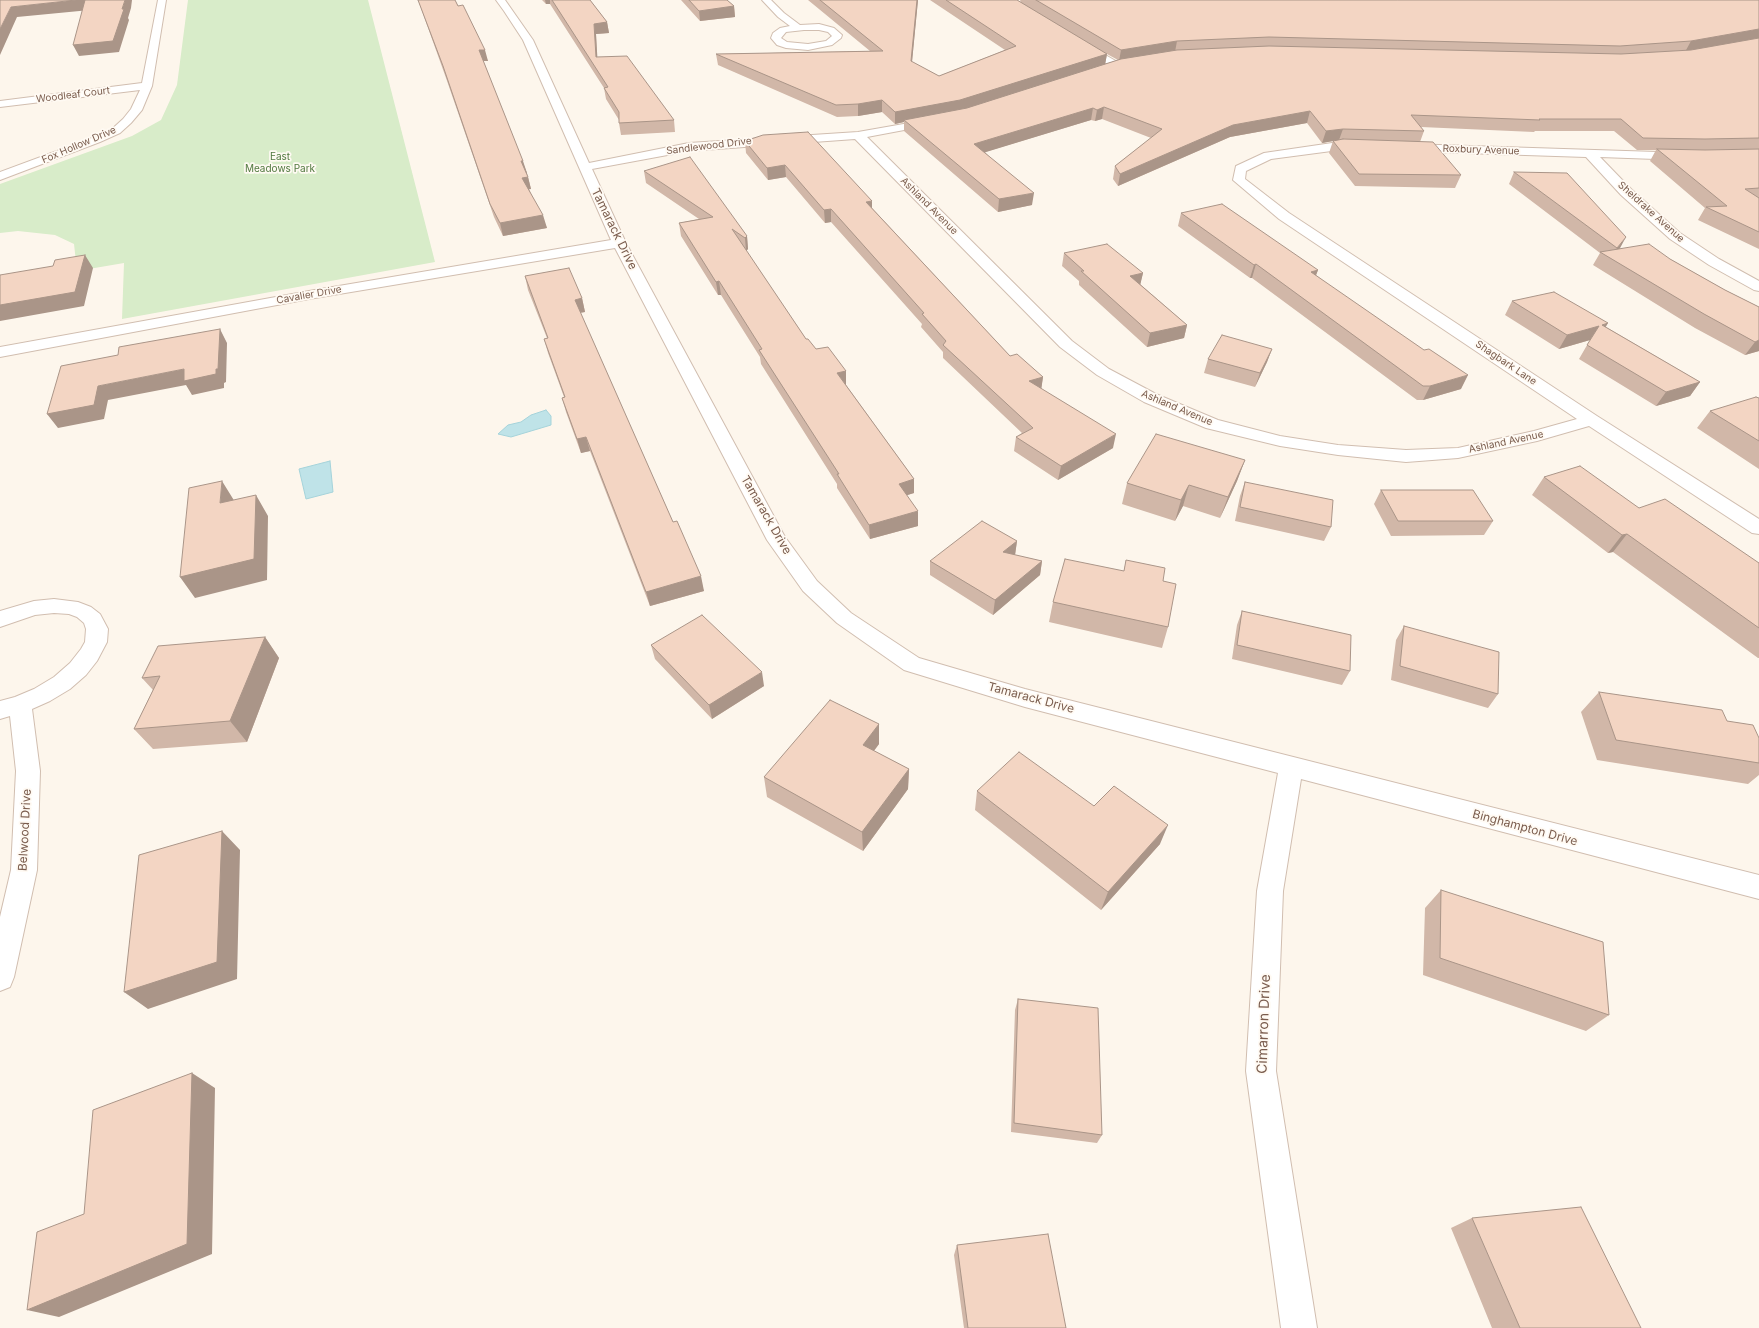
<!DOCTYPE html>
<html>
<head>
<meta charset="utf-8">
<style>
  body { margin:0 }
  canvas { display:block; background:#fdf6ec }
</style>
</head>
<body>
<canvas width="1759" height="1328"></canvas>
<script>
const c = document.querySelector('canvas').getContext('2d');
c.lineJoin = 'round';
function fill(path, color) {
  c.fillStyle = color;
  c.fill(path, 'evenodd');
}
function shape(rows) {
  const path = new Path2D();
  for (const r of rows) {
    path.moveTo(r[0], r[1]);
    for (let i = 2; i < r.length; i += 2) path.lineTo(r[i], r[i + 1]);
  }
  return path;
}
function strokePath(path, color, width, dash) {
  c.strokeStyle = color;
  c.lineWidth = width;
  c.lineCap = dash ? 'butt' : 'round';
  c.setLineDash(dash || []);
  c.stroke(path);
}
function write(font, color, halo, rows, align = 'center') {
  c.font = font + ' Inter,sans-serif';
  c.lineWidth = 3.5;
  c.setLineDash([]);
  c.textBaseline = 'middle';
  c.strokeStyle = halo;
  c.fillStyle = color;
  for (const [text, x, y, turn = 0] of rows) {
    c.save();
    c.translate(x, y);
    c.rotate((+turn || 0) * Math.PI / 180);
    c.textAlign = isNaN(turn) ? turn : align;
    if (halo) c.strokeText(text, 0, 0);
    c.fillText(text, 0, 0);
    c.restore();
  }
}
const green = shape([
  [188,0,368,0,435,262,122,319,124,263,77,271,74,244,55,235,18,231,0,233,0,184,132,136,161,120,177,85]
]);
const water = shape([
  [546,410,551,416,551,425,511,437,498,434,508,425,521,422,531,415,546,410],
  [330,461,333,492,306,499,299,469,330,461]
]);
const minor = shape([
  [158,0,166,0,152,86,142,110,131,123,120,133,100,142,0,180,0,172,92,138,112,129,123,119,131,109,140,90,0,107,0,101,142,83,158,0],
  [496,0,505,0,533,40,589,163,689,143,858,132,932,119,936,120,938,122,936,124,867,137,1072,341,1109,369,1156,394,1218,420,1280,436,1338,445,1406,450,1458,448,1534,431,1577,419,1279,219,1233,180,1236,166,1264,153,1339,142,1366,144,1368,147,1366,150,1362,151,1339,150,1271,159,1246,171,1245,179,1289,213,1597,416,1759,519,1759,534,1752,533,1589,426,1537,441,1458,458,1406,462,1338,455,1280,446,1206,428,1144,402,1097,375,1060,347,855,139,689,151,592,169,626,243,785,537,817,581,851,613,919,658,1025,689,1759,875,1759,899,1301,779,1283,891,1276,1071,1317,1328,1281,1328,1246,1071,1257,891,1278,773,1025,707,904,670,837,623,803,591,767,540,615,248,309,299,0,357,0,347,309,291,611,240,523,40,504,11,496,0],
  [762,0,771,0,784,13,800,25,819,24,834,28,842,35,841,38,832,45,808,50,786,48,777,45,771,38,773,33,780,28,790,26,778,17,762,0],
  [804,30,819,30,828,32,832,36,826,41,808,44,787,42,781,38,786,32,804,30],
  [1081,41,1121,64,1122,66,1117,69,1113,68,1078,46,1076,44,1081,41],
  [1408,144,1688,153,1690,156,1688,159,1684,160,1600,157,1631,189,1680,233,1719,259,1759,281,1759,291,1754,290,1709,265,1670,239,1621,195,1586,157,1404,151,1402,148,1404,145,1408,144],
  [54,599,78,602,91,607,100,614,108,629,107,642,97,661,86,675,70,689,50,701,32,709,40,771,37,870,14,977,10,987,0,991,0,917,11,870,16,771,10,716,0,719,0,701,15,697,34,689,54,677,70,663,81,649,85,642,86,629,84,623,77,617,69,614,54,613,35,615,0,627,0,611,34,601,54,599]
]);
const wall = shape([
  [418,0,455,0,488,61,483,61,527,173,531,189,529,189,547,228,503,236,494,217,446,78],
  [542,0,590,0,607,22,609,33,596,34,597,57,674,120,675,132,621,135,619,123,619,120,606,99,604,88,550,4,546,4],
  [681,0,727,0,734,6,735,17,700,21],
  [808,0,918,0,912,62,939,76,1005,50,930,0,1017,0,1021,2,1020,0,1759,0,1759,249,1698,220,1705,208,1650,161,1656,150,1637,150,1614,131,1535,131,1534,132,1421,127,1424,131,1420,142,1461,175,1455,188,1355,186,1329,153,1333,141,1322,143,1307,123,1230,137,1118,186,1113,179,1115,166,1151,138,1102,119,1095,121,1091,120,985,152,1032,205,998,212,904,131,904,122,895,124,882,112,858,116,837,117,718,65,716,54,870,51],
  [1107,54,1118,60,1105,64],
  [745,141,872,208,1010,356,1043,377,1041,389,1113,448,1058,480,1014,451,1016,437,1022,433,943,358,943,352,921,327,922,324,831,222,825,223,786,177,768,180,746,153],
  [644,171,747,236,748,249,746,251,806,339,816,349,846,371,846,385,914,479,914,493,907,495,918,526,870,539,837,488,837,484,761,364,760,357,721,295,718,295,681,236,679,223,699,219,646,183],
  [1514,172,1620,249,1670,259,1725,290,1759,307,1759,351,1745,355,1695,328,1593,265,1600,253,1509,184],
  [1181,213,1318,270,1316,275,1461,389,1423,400,1417,400,1252,278,1250,278,1178,226],
  [1064,253,1143,273,1140,284,1187,325,1184,338,1147,347,1079,285,1079,281,1062,266],
  [525,276,582,298,585,312,580,313,673,522,704,591,650,606,590,451,581,453,566,412,562,398,564,397,548,353,544,339,547,338,528,290],
  [1512,301,1606,327,1700,382,1690,396,1656,406,1579,359,1590,340,1559,349,1505,315],
  [1272,349,1267,362,1255,387,1204,373,1208,359],
  [1759,398,1759,469,1697,428,1710,411],
  [1245,460,1237,481,1220,518,1183,506,1175,521,1122,504,1127,483],
  [1544,477,1639,508,1759,563,1759,658,1758,658,1613,552,1608,553,1532,495],
  [1245,482,1331,527,1324,541,1235,521,1240,496],
  [1381,490,1493,521,1484,535,1391,536,1374,504],
  [1017,541,1015,555,1042,561,1040,575,993,615,930,575,930,561],
  [1126,560,1163,581,1168,627,1162,648,1049,622,1053,602,1124,571],
  [1242,611,1350,671,1342,685,1232,659,1237,625],
  [1404,626,1498,694,1488,708,1391,680,1396,640],
  [265,637,279,658,247,742,153,749,134,729,153,690,142,678],
  [651,645,764,686,712,719,655,659],
  [1599,692,1727,721,1759,738,1759,775,1748,784,1597,760,1581,712],
  [879,724,879,744,874,751,909,769,908,789,863,851,767,797,764,777],
  [977,791,1094,806,1160,844,1101,910,975,810],
  [1441,890,1609,1015,1586,1031,1423,975,1425,908],
  [1018,999,1102,1135,1097,1143,1011,1132,1015,1010],
  [1472,1218,1641,1328,1492,1328,1451,1228],
  [957,1245,1066,1328,964,1328,954,1255]
]);
const shadedWall = shape([
  [76,0,85,0,90,10,17,17,0,55,0,29,11,7],
  [125,0,132,0,131,8,128,18,129,20,119,52,79,56,73,45,122,9],
  [545,0,550,0,550,4,546,4],
  [917,0,918,0,911,72,911,61],
  [734,6,735,17,700,21,699,11],
  [607,22,609,33,596,34,598,68,596,57,594,24],
  [1759,29,1759,38,1685,52,1691,41],
  [1177,41,1175,52,1119,61,1121,50],
  [479,50,485,50,488,61,482,61],
  [1107,54,1105,65,960,112,904,120,904,122,895,124,895,112],
  [882,100,882,112,858,116,858,104],
  [1104,107,1102,119,1095,121,1097,110],
  [1093,108,1091,120,973,156,974,144],
  [1310,111,1307,123,1230,137,1118,186,1120,174,1233,125],
  [1343,129,1339,140,1322,143,1326,131],
  [521,161,523,161,527,173,524,173],
  [785,165,786,177,768,180,767,168],
  [528,177,531,189,525,190,522,178],
  [1034,193,1032,205,998,212,999,199],
  [872,201,872,214,866,202],
  [831,209,831,222,825,223,824,210],
  [543,215,547,228,503,236,500,223],
  [747,236,748,249,746,251,745,238],
  [1626,237,1619,250,1611,258,1617,248],
  [85,255,93,268,84,306,0,321,0,305],
  [1256,264,1252,278,1250,278,1254,265],
  [1318,270,1313,283,1311,272],
  [1143,273,1140,286,1130,276],
  [719,281,721,295,718,295,716,282],
  [582,298,585,312,578,313,575,300],
  [1608,323,1600,337,1602,325],
  [1187,325,1184,338,1147,347,1150,333],
  [1599,326,1590,340,1559,349,1567,335],
  [220,329,227,343,226,382,224,383,224,388,192,395,186,385,108,400,104,419,58,428,47,414,98,386,184,369,216,369],
  [1759,340,1759,351,1745,355,1755,342],
  [1272,349,1267,362,1255,387,1260,373],
  [846,371,846,385,837,373],
  [1468,375,1461,389,1423,400,1430,386],
  [1043,377,1041,391,1029,381],
  [1700,382,1690,396,1656,406,1666,392],
  [1116,434,1113,448,1058,480,1061,466],
  [586,437,590,451,581,453,577,439],
  [1245,460,1237,481,1220,518,1228,497],
  [914,479,914,493,898,498,899,484],
  [222,481,235,502,220,503],
  [1189,485,1183,506,1175,521,1181,500],
  [256,495,268,516,267,580,195,598,180,577],
  [918,511,918,526,870,539,869,525],
  [1627,534,1613,552,1608,553,1622,535],
  [1017,541,1015,555,1003,552],
  [1042,561,1040,575,993,615,995,600],
  [701,576,704,591,650,606,646,592],
  [265,637,279,658,247,742,230,721],
  [762,672,764,686,712,719,709,705],
  [879,724,879,744,863,765,863,745],
  [909,769,908,789,863,851,862,832],
  [1168,825,1160,844,1101,910,1108,892],
  [222,831,240,850,237,979,148,1009,124,992],
  [192,1073,215,1088,212,1254,59,1317,27,1310]
]);
const building = shape([
  [0,0,76,0,11,7,0,29,0,0],
  [85,0,125,0,122,9,124,9,113,41,73,45,85,0],
  [418,0,455,0,458,6,463,5,485,50,479,50,523,161,521,161,528,177,522,178,543,215,500,223,490,204,443,66,418,0],
  [552,0,590,0,607,22,594,24,596,57,627,56,674,120,619,123,619,112,604,88,608,87,552,0],
  [689,0,727,0,734,6,699,11,689,0],
  [820,0,917,0,911,61,939,76,1016,46,946,0,1017,0,1107,54,960,100,895,112,882,100,858,104,836,105,716,54,883,51,820,0],
  [1036,0,1759,0,1759,29,1691,41,1620,46,1269,37,1177,41,1121,50,1036,0],
  [1759,38,1759,138,1705,139,1643,138,1621,119,1539,119,1540,120,1411,115,1424,131,1343,129,1326,131,1310,111,1233,125,1120,174,1115,166,1162,129,1104,107,1097,110,1093,108,974,144,1034,193,999,199,904,120,967,108,1121,59,1177,50,1269,46,1621,54,1691,50,1759,38],
  [808,132,872,201,866,202,1010,356,1017,354,1043,377,1029,381,1116,434,1061,466,1016,437,1033,428,943,345,946,341,922,314,924,313,831,209,824,210,785,165,767,168,745,141,763,135,808,132],
  [1343,139,1433,142,1461,175,1359,174,1333,141,1343,139],
  [1657,149,1705,150,1759,149,1759,188,1745,189,1759,198,1759,232,1706,207,1727,206,1657,149],
  [690,157,747,236,745,238,732,229,806,339,808,339,816,349,828,347,846,371,837,373,914,479,899,484,918,511,869,525,837,474,839,474,759,350,762,349,719,281,716,282,679,223,713,217,644,171,690,157],
  [1514,172,1567,173,1626,237,1617,248,1514,172],
  [1222,204,1318,270,1311,272,1424,350,1429,349,1468,375,1430,386,1423,386,1256,264,1254,265,1181,213,1222,204],
  [1107,244,1143,273,1130,276,1187,325,1150,333,1081,271,1084,271,1064,253,1107,244],
  [1649,244,1670,259,1725,290,1759,307,1759,340,1755,342,1704,314,1600,252,1649,244],
  [85,255,75,292,0,305,0,275,53,266,55,260,85,255],
  [569,268,582,298,575,300,673,522,677,521,701,576,646,592,586,437,577,439,562,398,565,397,544,339,548,338,525,276,569,268],
  [1554,292,1608,323,1602,325,1700,382,1666,392,1587,345,1599,326,1567,335,1512,301,1554,292],
  [220,329,218,369,216,369,216,374,184,381,184,369,98,386,94,405,47,414,61,366,118,355,119,347,220,329],
  [1222,335,1272,349,1260,373,1208,359,1222,335],
  [1756,397,1759,398,1759,441,1710,411,1756,397],
  [1156,434,1245,460,1228,497,1189,485,1181,500,1127,483,1156,434],
  [1580,466,1639,508,1665,499,1759,563,1759,628,1627,534,1622,535,1544,477,1580,466],
  [222,481,220,503,256,495,254,559,180,577,189,488,222,481],
  [1245,482,1333,500,1331,527,1240,507,1245,482],
  [1381,490,1473,490,1493,521,1398,521,1381,490],
  [982,521,1017,541,1003,552,1042,561,995,600,930,561,982,521],
  [1065,559,1124,571,1126,560,1165,568,1163,581,1176,584,1168,627,1053,602,1065,559],
  [1242,611,1351,635,1350,671,1237,645,1242,611],
  [702,615,762,672,709,705,651,645,702,615],
  [1404,626,1499,652,1498,694,1400,666,1404,626],
  [265,637,230,721,134,729,160,676,142,678,158,646,265,637],
  [1599,692,1722,710,1727,721,1753,725,1759,738,1759,763,1616,740,1599,692],
  [830,700,879,724,863,745,909,769,862,832,764,777,830,700],
  [1019,752,1094,806,1114,786,1168,825,1108,892,977,791,1019,752],
  [222,831,217,962,124,992,139,855,222,831],
  [1441,890,1603,942,1609,1015,1440,958,1441,890],
  [1018,999,1098,1008,1102,1135,1014,1123,1018,999],
  [192,1073,187,1244,27,1310,37,1232,84,1214,93,1110,192,1073],
  [1581,1207,1641,1328,1520,1328,1472,1218,1581,1207],
  [1048,1234,1066,1328,968,1328,957,1245,1048,1234]
]);
const farStreetnames = [
  ["Woodleaf Court",73,95,-7],
  ["Fox Hollow Drive",79,145,-23],
  ["Sandlewood Drive",709,146,-7],
  ["Roxbury Avenue",1481,150,2],
  ["Ashland Avenue",929,206,45],
  ["Sheldrake Avenue",1651,212,42],
  ["Cavalier Drive",309,295,-10],
  ["Shagbark Lane",1506,363,34],
  ["Ashland Avenue",1177,408,23],
  ["Ashland Avenue",1506,442,-12]
];
const farParknames = [
  ["East",280,157],
  ["Meadows Park",280,169]
];
const streetNames = [
  ["Tamarack Drive",614,229,64],
  ["Tamarack Drive",766,515,60],
  ["Tamarack Drive",1031,698,15],
  ["Binghampton Drive",1525,828,15],
  ["Belwood Drive",25,830,-87]
];
const nearStreetnames = [
  ["Cimarron Drive",1264,1024,-88]
];
fill(green, '#d8ecc9');
fill(water, '#bfe3e8');
strokePath(water, '#a5d3da', 1);
strokePath(minor, '#d1beb0', 2);
fill(minor, '#fff');
fill(wall, '#d1b7a8');
fill(shadedWall, '#aa9588');
fill(building, '#f3d5c3');
strokePath(building, '#aa9588', 1);
write('10px', '#7a5c4d', '#fffaf3', farStreetnames);
write('10px', '#537a41', '#fffaf3', farParknames);
write('12px', '#7a5c4d', '#fffaf3', streetNames);
write('14px', '#7a5c4d', '#fffaf3', nearStreetnames);
</script>
</body>
</html>
